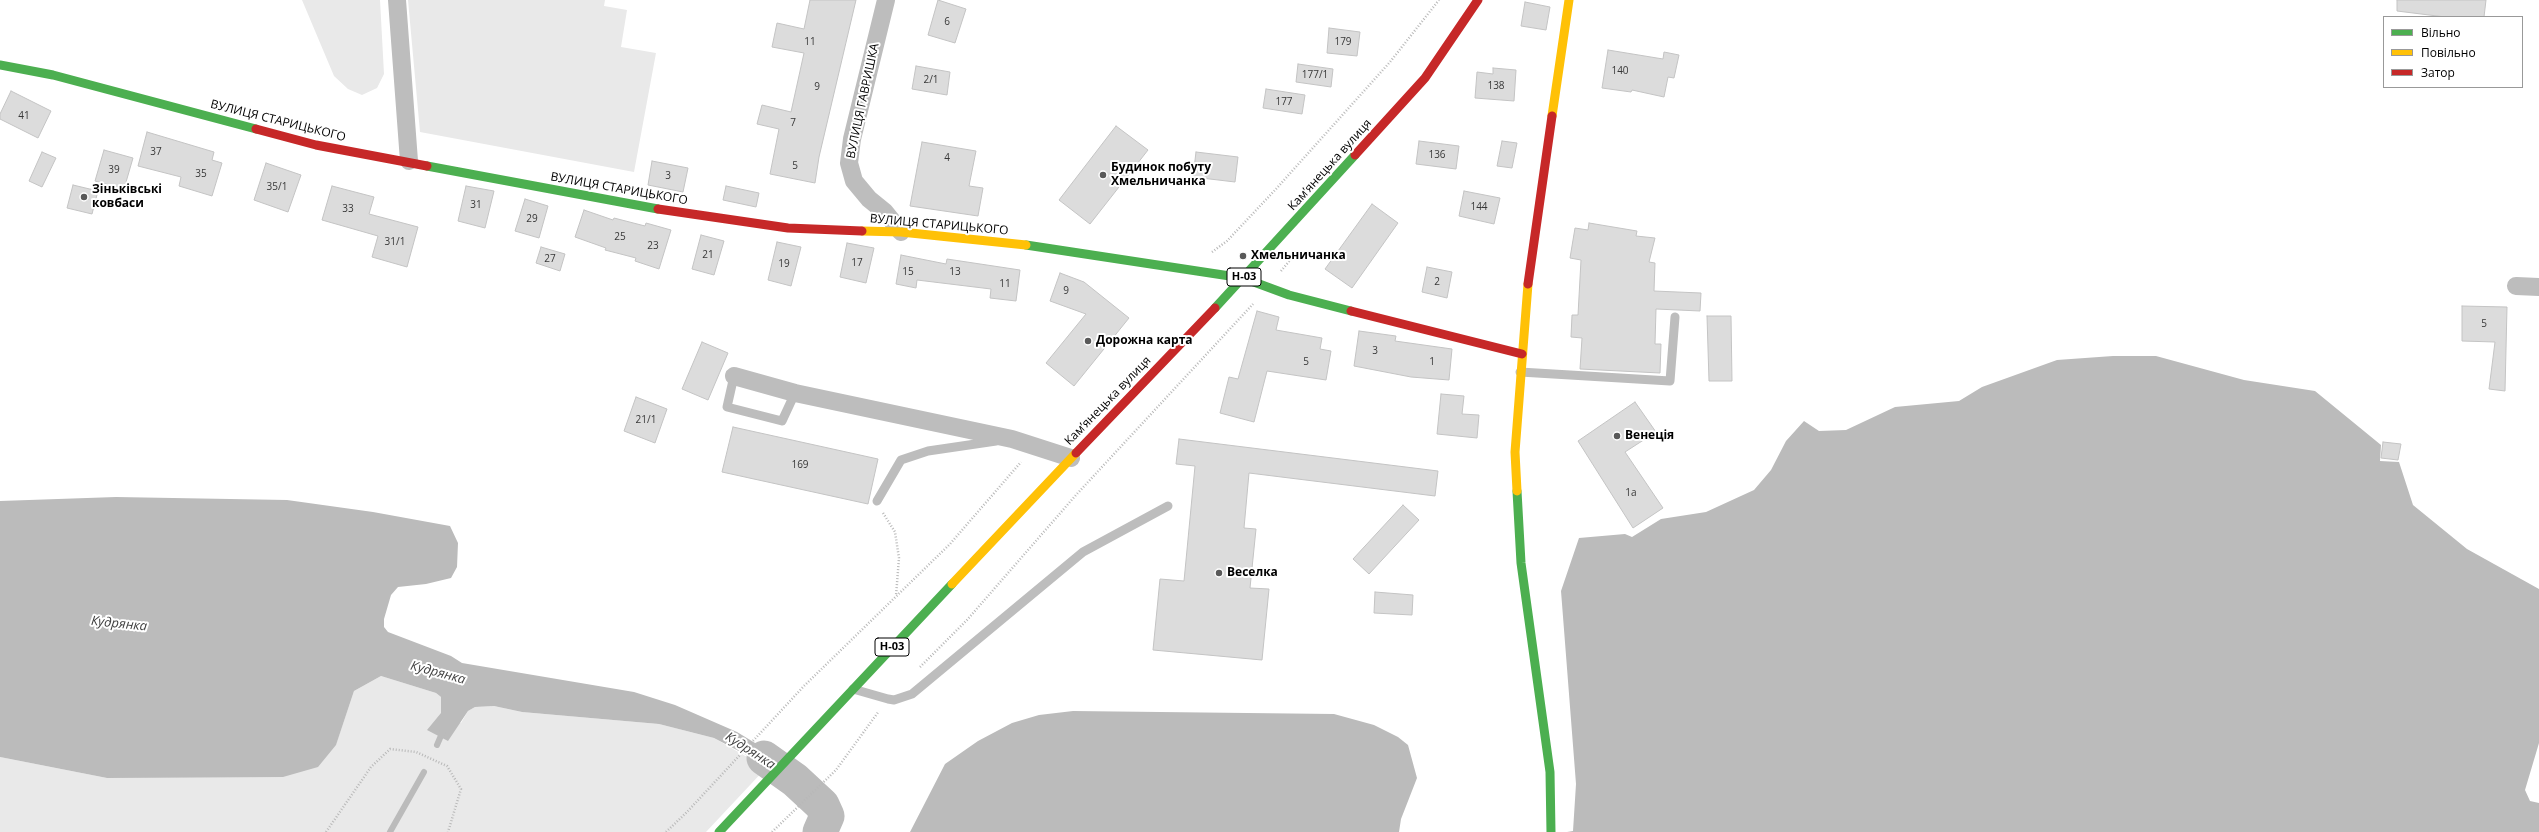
<!DOCTYPE html>
<html>
<head>
<meta charset="utf-8">
<style>
  body { margin:0 }
  #map { position:relative; width:2539px; height:832px; overflow:hidden; background:#fff; font-family:"Open Sans",sans-serif }
  canvas { display:block }
  .legend { position:absolute; left:2383px; top:16px; width:140px; height:72px; box-sizing:border-box; background:#fff; border:1px solid #999; margin:0; padding:5px 7px; list-style:none; font-size:12px; color:#000 }
  .legend li { display:flex; align-items:center; gap:8px; height:20px }
  .legend b { width:20px; border:1px solid #999 }
</style>
</head>
<body>
<div id="map">
<canvas width="2539" height="832"></canvas>
<ul class="legend">
<li><b style="height:5px;background:#4caf50"></b>Вільно</li>
<li><b style="height:5px;background:#ffc107"></b>Повільно</li>
<li><b style="height:5px;background:#c62828"></b>Затор</li>
</ul>
</div>
<script>
const c = document.querySelector('canvas').getContext('2d');
c.lineJoin = 'round';
function fill(path, color) {
  c.fillStyle = color;
  c.fill(path, 'evenodd');
}
function shape(rows) {
  const path = new Path2D();
  for (const r of rows) {
    path.moveTo(r[0], r[1]);
    for (let i = 2; i < r.length; i += 2) path.lineTo(r[i], r[i + 1]);
  }
  return path;
}
function strokePath(path, color, width, dash) {
  c.strokeStyle = color;
  c.lineWidth = width;
  c.lineCap = dash ? 'butt' : 'round';
  c.setLineDash(dash || []);
  c.stroke(path);
}
function write(font, color, halo, rows, align = 'center') {
  c.font = font + ' "Open Sans",sans-serif';
  c.lineWidth = 4;
  c.setLineDash([]);
  c.textBaseline = 'middle';
  c.strokeStyle = halo;
  c.fillStyle = color;
  for (const [text, x, y, turn = 0] of rows) {
    c.save();
    c.translate(x, y);
    c.rotate((+turn || 0) * Math.PI / 180);
    c.textAlign = isNaN(turn) ? turn : align;
    if (halo) c.strokeText(text, 0, 0);
    c.fillText(text, 0, 0);
    c.restore();
  }
}
const green = shape([
  [302,0,380,0,384,74,377,88,362,95,348,89,334,76],
  [408,0,605,0,604,6,627,10,621,47,656,53,634,172,420,132],
  [381,676,436,693,441,697,441,713,461,723,468,711,475,707,494,706,522,712,659,724,714,738,766,768,706,832,0,832,0,757,107,778,336,744,354,691]
]);
const water = shape([
  [2113,356,2156,356,2244,380,2315,391,2381,445,2380,461,2399,462,2413,505,2467,549,2539,589,2539,743,2525,790,2530,801,2539,803,2539,832,1567,832,1573,831,1576,784,1561,591,1579,538,1625,534,1632,537,1661,519,1706,512,1754,490,1771,470,1786,441,1804,421,1819,431,1846,430,1895,407,1959,401,1982,387,2057,360],
  [116,497,287,500,373,512,450,526,458,543,457,567,451,578,426,584,398,587,391,595,384,619,384,627,388,632,451,656,462,663,634,692,675,705,737,732,760,746,806,782,799,789,750,757,714,738,659,724,522,712,494,706,475,707,468,711,448,741,427,730,441,713,441,697,436,693,381,676,354,691,336,745,318,767,283,777,107,778,0,757,0,501],
  [1073,711,1334,714,1374,725,1398,737,1408,745,1417,778,1401,819,1399,832,910,832,945,764,978,741,1012,723,1039,715],
  [810,785,836,804,839,814,829,832,808,832,816,819,818,811,802,793]
]);
const stream = shape([
  [437,745,443,731],
  [390,832,424,772]
]);
const river = shape([
  [764,758,795,780,822,805,827,816,820,832]
]);
const building = shape([
  [810,0,856,0,819,157,815,183,770,174,779,129,757,124,762,105,791,112,804,53,772,47,777,23,804,29,810,0],
  [938,0,966,9,955,43,928,35,938,0],
  [2397,0,2486,0,2484,17,2445,17,2397,11,2397,0],
  [1525,2,1550,7,1546,30,1521,26,1525,2],
  [1329,28,1360,32,1357,56,1327,53,1329,28],
  [1608,50,1663,59,1664,52,1679,55,1674,78,1668,77,1664,97,1632,90,1631,92,1602,88,1608,50],
  [1298,64,1333,69,1331,87,1296,82,1298,64],
  [916,66,950,72,947,95,912,89,916,66],
  [1493,68,1516,70,1514,101,1475,98,1477,72,1493,74,1493,68],
  [1266,89,1305,95,1302,114,1263,108,1266,89],
  [11,91,51,111,38,138,0,119,0,114,11,91],
  [1116,126,1148,150,1090,224,1059,200,1116,126],
  [147,132,214,152,212,160,222,163,212,196,179,186,181,177,138,166,147,132],
  [1419,141,1459,146,1456,169,1416,164,1419,141],
  [1502,141,1517,143,1512,168,1497,166,1502,141],
  [922,142,976,151,969,186,983,188,978,216,910,206,922,142],
  [104,150,133,158,124,189,95,181,104,150],
  [42,152,56,158,42,187,29,181,42,152],
  [1196,152,1238,157,1235,182,1193,177,1196,152],
  [652,161,688,168,683,192,648,185,652,161],
  [266,163,301,175,288,212,254,200,266,163],
  [73,185,98,191,92,214,67,208,73,185],
  [332,186,374,197,369,214,418,227,407,267,372,257,378,236,322,220,332,186],
  [466,186,494,191,485,228,458,221,466,186],
  [726,186,759,193,756,207,723,200,726,186],
  [1464,191,1500,198,1494,224,1459,216,1464,191],
  [525,199,548,206,539,238,515,231,525,199],
  [1372,204,1398,223,1352,288,1325,269,1372,204],
  [584,210,613,220,614,218,645,226,646,223,671,230,659,269,635,261,636,258,605,250,606,248,575,237,584,210],
  [1589,223,1637,231,1636,236,1655,238,1649,262,1655,263,1654,291,1701,293,1700,311,1656,309,1655,344,1661,344,1660,373,1580,369,1582,338,1571,337,1572,315,1578,315,1581,260,1570,258,1575,228,1588,230,1589,223],
  [701,235,724,241,714,275,692,269,701,235],
  [777,242,801,247,791,286,768,280,777,242],
  [847,243,874,248,866,283,840,277,847,243],
  [541,247,565,254,560,271,536,263,541,247],
  [901,255,946,264,947,259,1020,270,1016,301,990,298,991,289,917,280,916,288,896,284,901,255],
  [1427,267,1452,272,1447,298,1422,292,1427,267],
  [1060,273,1084,282,1129,318,1074,386,1046,363,1086,314,1050,301,1060,273],
  [2462,306,2507,307,2505,391,2489,389,2495,342,2462,341,2462,306],
  [1257,311,1279,317,1276,330,1322,338,1320,349,1331,351,1326,380,1267,371,1254,422,1220,413,1229,377,1238,379,1257,311],
  [1707,316,1731,316,1732,381,1709,381,1707,316],
  [1359,331,1396,336,1395,341,1452,349,1449,380,1411,377,1354,366,1359,331],
  [702,342,728,353,708,400,682,389,702,342],
  [1441,394,1464,396,1462,414,1479,415,1477,438,1437,434,1441,394],
  [636,397,667,409,655,443,624,431,636,397],
  [1635,402,1656,432,1625,452,1663,508,1633,528,1578,441,1635,402],
  [733,427,878,459,868,504,722,472,733,427],
  [1179,439,1438,471,1435,496,1249,473,1244,528,1256,529,1250,588,1269,589,1262,660,1153,650,1160,579,1184,581,1195,466,1176,464,1179,439],
  [2383,442,2401,444,2398,460,2381,458,2383,442],
  [1403,505,1419,520,1369,574,1353,559,1403,505],
  [1375,592,1413,595,1412,615,1374,613,1375,592]
]);
const path = shape([
  [1212,252,1227,241,1276,189,1390,62,1439,0],
  [1281,271,1296,253],
  [883,513,895,532,899,558,896,596],
  [920,667,967,620,1076,495,1253,304],
  [326,832,371,767,390,749,416,752,447,766,461,789,448,832],
  [666,832,687,812,804,686,950,544,1021,462],
  [772,832,836,770,879,711]
]);
const lane = shape([
  [1520,372,1670,381,1675,317],
  [734,376,727,407,782,421,795,393],
  [877,501,901,460,928,451,996,441],
  [853,689,888,699,894,700,912,694,1083,552,1168,506]
]);
const street = shape([
  [397,0,409,161],
  [886,0,852,139,849,163,854,181,869,199,885,212,901,232],
  [2516,286,2539,287],
  [734,376,795,393,1012,439,1071,458]
]);
const fast = shape([
  [0,65,53,75,256,129],
  [427,166,658,209],
  [1026,245,1243,278,1289,295,1351,311],
  [1215,308,1355,155],
  [1517,491,1521,563,1550,772,1551,832],
  [719,832,952,584]
]);
const slow = shape([
  [1552,116,1569,0],
  [862,231,901,232,1026,245],
  [1517,491,1515,452,1528,284],
  [952,584,1076,453]
]);
const jam = shape([
  [256,129,316,145,427,166],
  [1355,155,1425,78,1478,0],
  [658,209,788,228,862,231],
  [1528,284,1552,116],
  [1351,311,1522,354],
  [1076,453,1215,308]
]);
const markers = [
  [1103,175,4,"#595959"],
  [84,197,4,"#595959"],
  [1243,256,4,"#595959"],
  [1088,341,4,"#595959"],
  [1617,436,4,"#595959"],
  [1219,573,4,"#595959"]
];
const numberNames = [
  ["6",947,22],
  ["11",810,42],
  ["179",1343,42],
  ["140",1620,71],
  ["177/1",1315,75],
  ["2/1",931,80],
  ["138",1496,86],
  ["9",817,87],
  ["177",1284,102],
  ["41",24,116],
  ["7",793,123],
  ["37",156,152],
  ["136",1437,155],
  ["4",947,158],
  ["5",795,166],
  ["39",114,170],
  ["35",201,174],
  ["3",668,176],
  ["35/1",277,187],
  ["31",476,205],
  ["144",1479,207],
  ["33",348,209],
  ["29",532,219],
  ["25",620,237],
  ["31/1",395,242],
  ["23",653,246],
  ["21",708,255],
  ["27",550,259],
  ["17",857,263],
  ["19",784,264],
  ["15",908,272],
  ["13",955,272],
  ["2",1437,282],
  ["11",1005,284],
  ["9",1066,291],
  ["5",2484,324],
  ["3",1375,351],
  ["5",1306,362],
  ["1",1432,362],
  ["21/1",646,420],
  ["169",800,465],
  ["1а",1631,493]
];
const shields = [
  [1244,277,34],
  [892,647,34]
];
const shieldNames = [
  ["Н-03",1244,277],
  ["Н-03",892,647]
];
const streetNames = [
  ["ВУЛИЦЯ ГАВРИШКА",863,101,-78],
  ["ВУЛИЦЯ СТАРИЦЬКОГО",278,121,14],
  ["Камʼянецька вулиця",1330,165,-48],
  ["ВУЛИЦЯ СТАРИЦЬКОГО",619,189,10],
  ["ВУЛИЦЯ СТАРИЦЬКОГО",939,225,5],
  ["Камʼянецька вулиця",1108,401,-46]
];
const poiNames = [
  ["Будинок побуту",1111,168],
  ["Хмельничанка",1111,182],
  ["Зіньківські",92,190],
  ["ковбаси",92,204],
  ["Хмельничанка",1251,256],
  ["Дорожна карта",1096,341],
  ["Венеція",1625,436],
  ["Веселка",1227,573]
];
const waterNames = [
  ["Кудрянка",119,624,6],
  ["Кудрянка",438,673,15],
  ["Кудрянка",750,751,33]
];
fill(green, '#e9e9e9');
fill(water, '#bbb');
strokePath(stream, '#bbb', 6);
strokePath(river, '#bbb', 35);
fill(building, '#dcdcdc');
strokePath(building, '#c4c4c4', 1);
strokePath(path, '#b8b8b8', 2.5, [1, 2]);
strokePath(lane, '#bdbdbd', 9);
strokePath(street, '#bdbdbd', 18);
strokePath(fast, '#4caf50', 9);
strokePath(slow, '#ffc107', 9);
strokePath(jam, '#c62828', 9);
for (const [x, y, r, color] of markers) {
  const dot = new Path2D();
  dot.arc(x, y, r, 0, 2 * Math.PI);
  c.fillStyle = color;
  c.fill(dot);
  strokePath(dot, '#fff', 1.5);
}
write('10px', '#373737', null, numberNames);
for (const [x, y, w] of shields) {
  const box = new Path2D();
  box.roundRect(x - w / 2, y - 9, w, 18, 3);
  c.fillStyle = '#fff';
  c.fill(box);
  strokePath(box, '#000', 1);
}
write('bold 11px', '#000', null, shieldNames);
write('12px', '#000', '#fff', streetNames);
write('bold 12px', '#000', '#fff', poiNames, 'left');
write('italic 13px', '#3f3f3f', '#fff', waterNames);
</script>
</body>
</html>
